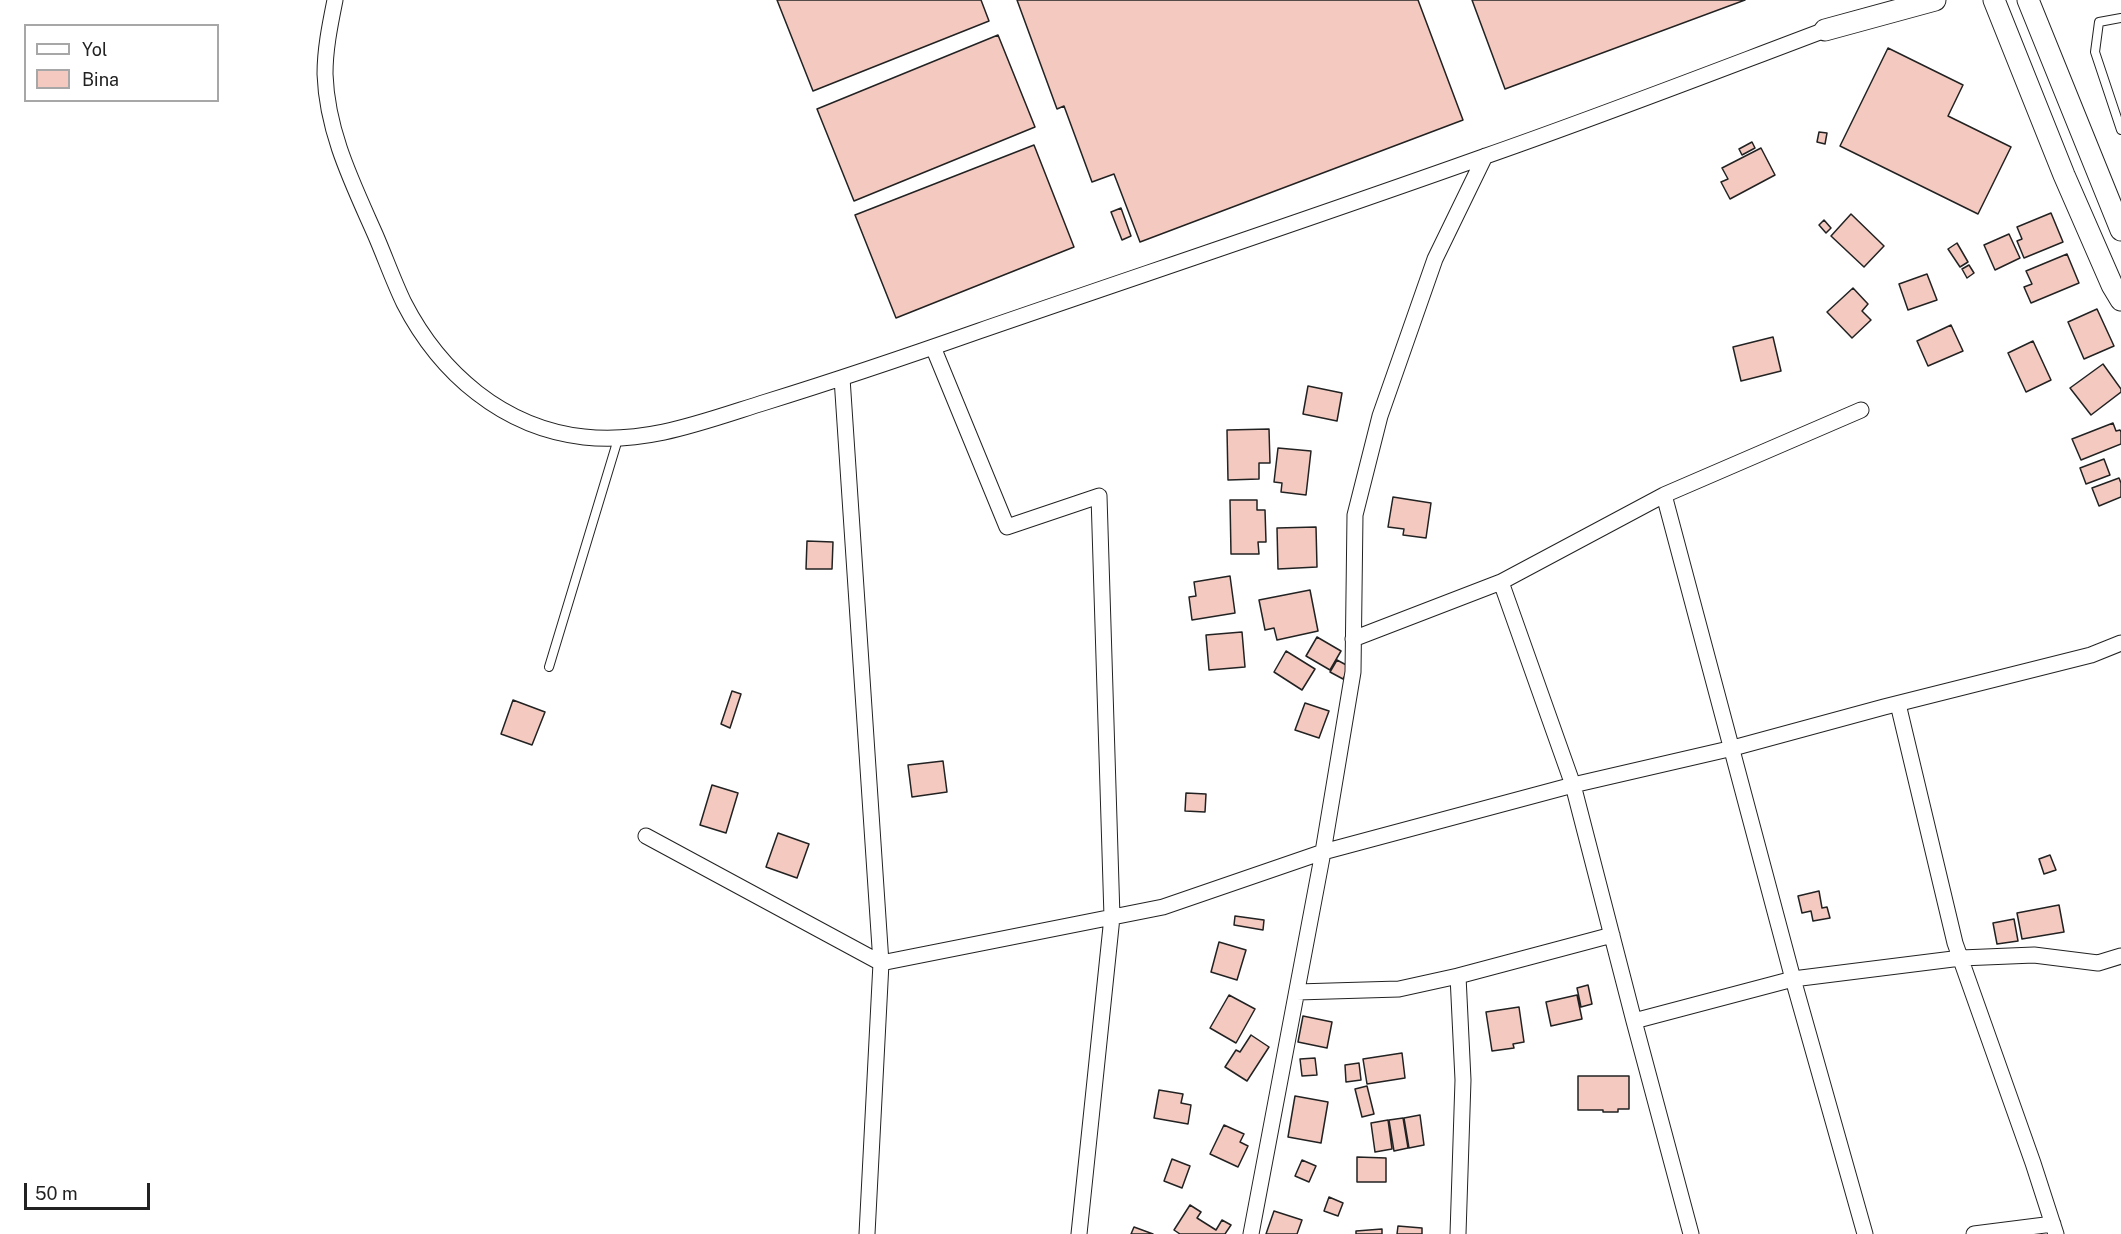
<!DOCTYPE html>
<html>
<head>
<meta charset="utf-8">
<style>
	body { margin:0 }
	#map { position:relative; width:2121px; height:1234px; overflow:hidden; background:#fff; font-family:"Public Sans",sans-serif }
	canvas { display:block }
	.legend { position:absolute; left:24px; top:24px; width:195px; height:78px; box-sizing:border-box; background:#fff; border:2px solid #a7a7a7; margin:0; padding:8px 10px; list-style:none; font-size:18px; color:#222 }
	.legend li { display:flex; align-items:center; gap:12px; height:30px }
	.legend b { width:30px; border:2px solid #a7a7a7 }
	.scale { position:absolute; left:24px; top:1183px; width:126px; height:27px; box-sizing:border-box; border:3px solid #222; border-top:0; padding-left:8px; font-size:18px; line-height:21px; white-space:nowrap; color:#222; -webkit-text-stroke:4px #fff; paint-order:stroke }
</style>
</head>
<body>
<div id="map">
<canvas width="2121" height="1234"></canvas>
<ul class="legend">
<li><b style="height:8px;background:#fff"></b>Yol</li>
<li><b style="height:16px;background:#f3c9c0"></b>Bina</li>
</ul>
<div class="scale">50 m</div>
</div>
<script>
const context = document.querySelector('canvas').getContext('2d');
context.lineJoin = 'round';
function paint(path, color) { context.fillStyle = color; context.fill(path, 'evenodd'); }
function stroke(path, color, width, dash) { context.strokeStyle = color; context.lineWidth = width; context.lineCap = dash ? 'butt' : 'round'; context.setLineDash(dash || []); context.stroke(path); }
const building = new Path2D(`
	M777,0H981L989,21L813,91Z
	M1017,0H1418L1463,120L1140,242L1114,174L1092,182L1064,106L1057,109Z
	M1472,0H1745L1505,89Z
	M998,35L1035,127L854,201L817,109Z
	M1888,48L1963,85L1948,116L2011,147L1978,214L1840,146Z
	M1819,132L1827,133L1825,144L1817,142Z
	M1752,142L1755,148L1742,155L1739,149Z
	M1034,145L1074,247L896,318L855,215Z
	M1761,148L1775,175L1730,199L1721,182L1728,179L1722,168Z
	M1121,208L1131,236L1122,240L1111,212Z
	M2051,213L2063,242L2024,258L2017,241L2022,239L2017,227Z
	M1851,214L1884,246L1864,267L1831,236Z
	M1824,220L1831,228L1826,233L1819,225Z
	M2009,234L2020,258L1995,270L1984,245Z
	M1957,243L1968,262L1960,267L1948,249Z
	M2067,254L2079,283L2031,303L2024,287L2032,284L2026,271Z
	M1969,265L1974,273L1967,278L1962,269Z
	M1927,274L1937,300L1908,310L1899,284Z
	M1853,288L1868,304L1862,311L1871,320L1852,338L1827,312Z
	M2097,309L2114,346L2084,359L2068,322Z
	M1951,325L1963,351L1928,366L1917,341Z
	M1773,337L1781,371L1741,381L1733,347Z
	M2033,341L2051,380L2026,392L2008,353Z
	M2103,364L2121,389V392L2091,415L2070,388Z
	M1308,386L1342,393L1337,421L1303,414Z
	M2113,423L2116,431L2120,430L2121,432V444L2081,460L2072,439Z
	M1269,429L1270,463H1259V479L1228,480L1227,430Z
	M1278,448L1311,451L1306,495L1281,492L1282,483L1274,482Z
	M2104,459L2110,475L2086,484L2080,468Z
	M2119,478L2121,483V497L2099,506L2092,488Z
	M1393,497L1431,503L1426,538L1403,535L1404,529L1388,527Z
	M1230,500H1257V510H1265L1266,542H1258L1259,554H1231Z
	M1316,527L1317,567L1278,569L1277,528Z
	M807,541L833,542L832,569H806Z
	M1230,576L1235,613L1192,620L1189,597L1196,596L1194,582Z
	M1310,590L1318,631L1277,640L1274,628L1265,630L1259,600Z
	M1242,632L1245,667L1209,670L1206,635Z
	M1317,637L1341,651L1330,670L1306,656Z
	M1286,651L1315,669L1302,690L1274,672Z
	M1337,660L1350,667L1343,679L1330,672Z
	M732,691L741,694L730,728L721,724Z
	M513,700L545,712L532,745L501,734Z
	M1305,703L1329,711L1319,738L1295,730Z
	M943,761L947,792L912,797L908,765Z
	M712,785L738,793L726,833L700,825Z
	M1186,793L1206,794L1205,812L1185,811Z
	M778,833L809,844L797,878L766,867Z
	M2050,855L2056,870L2044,874L2039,859Z
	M1819,891L1822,908L1827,907L1830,918L1813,921L1811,911L1802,913L1798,896Z
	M2059,905L2064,932L2022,939L2017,913Z
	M1235,916L1264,920L1263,930L1234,925Z
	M2014,919L2018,941L1997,944L1993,923Z
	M1219,942L1246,950L1237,980L1211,972Z
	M1588,985L1592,1004L1581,1007L1577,988Z
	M1229,995L1255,1009L1236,1043L1210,1028Z
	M1577,995L1582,1019L1551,1026L1546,1002Z
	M1519,1007L1524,1042L1513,1044L1514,1048L1492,1051L1486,1012Z
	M1303,1016L1332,1022L1327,1048L1298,1042Z
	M1251,1035L1269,1047L1247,1081L1225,1067L1236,1050L1240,1052Z
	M1402,1053L1405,1078L1367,1084L1363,1059Z
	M1315,1058L1317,1075L1302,1076L1300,1059Z
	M1359,1063L1361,1080L1346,1082L1345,1065Z
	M1578,1076H1629V1109H1618V1112H1603V1110H1578Z
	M1367,1086L1374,1114L1362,1117L1355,1089Z
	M1159,1090L1183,1094L1181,1103L1191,1105L1188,1124L1154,1118Z
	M1295,1096L1328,1102L1321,1143L1288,1137Z
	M1420,1115L1424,1145L1409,1148L1404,1118Z
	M1403,1118L1408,1148L1394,1151L1389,1120Z
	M1388,1120L1392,1149L1375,1152L1371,1123Z
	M1224,1125L1244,1134L1240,1142L1248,1146L1238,1167L1210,1154Z
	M1357,1157L1386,1158V1182H1357Z
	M1172,1159L1190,1166L1182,1188L1164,1181Z
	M1302,1160L1316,1166L1309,1182L1295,1176Z
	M1329,1197L1343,1203L1338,1216L1324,1211Z
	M1190,1205L1201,1212L1197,1218L1216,1230L1222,1220L1231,1225L1225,1234H1180L1174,1230Z
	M1274,1211L1302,1220L1297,1234H1266Z
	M1398,1226L1422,1228V1234H1397Z
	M1134,1227L1153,1234H1131Z
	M1382,1229V1234H1356V1231Z`);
const lane = new Path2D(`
	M2121,18L2099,22L2095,52L2121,130
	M549,667L618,439`);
const street = new Path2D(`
	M335,0C330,25 325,49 325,74C327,132 352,182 375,234C385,257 393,280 404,303C440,373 503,428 584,437C648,444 705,421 766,402C837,380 908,356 979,331C1147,273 1315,217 1483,157C1598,117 1711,73 1825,30
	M933,347L1007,527L1099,496L1112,917L1079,1234
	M842,378L881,963L867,1234
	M1664,495L1793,979L1865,1234
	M1501,582L1573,785L1634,1021L1691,1234
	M1353,639L1501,582L1664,495L1861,410
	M1898,704L1955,943L2033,1163L2056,1234
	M646,836L881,963L1163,907L1323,852L1573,785L1733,748L1884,707L2091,655L2121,643
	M1458,976L1612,935
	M1297,992L1399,989L1458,976L1463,1080L1458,1234
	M1634,1021L1793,979L1961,958L2034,955L2098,963L2121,956
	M1251,1234L1323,852L1353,672L1355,515L1380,416L1435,259L1485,156
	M1974,1234L2053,1224`);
const secondary = new Path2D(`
	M1994,0L2064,175L2112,285L2121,300
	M2028,0L2121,230
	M1825,30L1935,0`);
paint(building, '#f3c9c0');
stroke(building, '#222', 1.5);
stroke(lane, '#222', 10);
stroke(street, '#222', 17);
stroke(secondary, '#222', 23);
stroke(lane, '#fff', 8);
stroke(street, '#fff', 15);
stroke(secondary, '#fff', 21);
</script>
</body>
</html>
